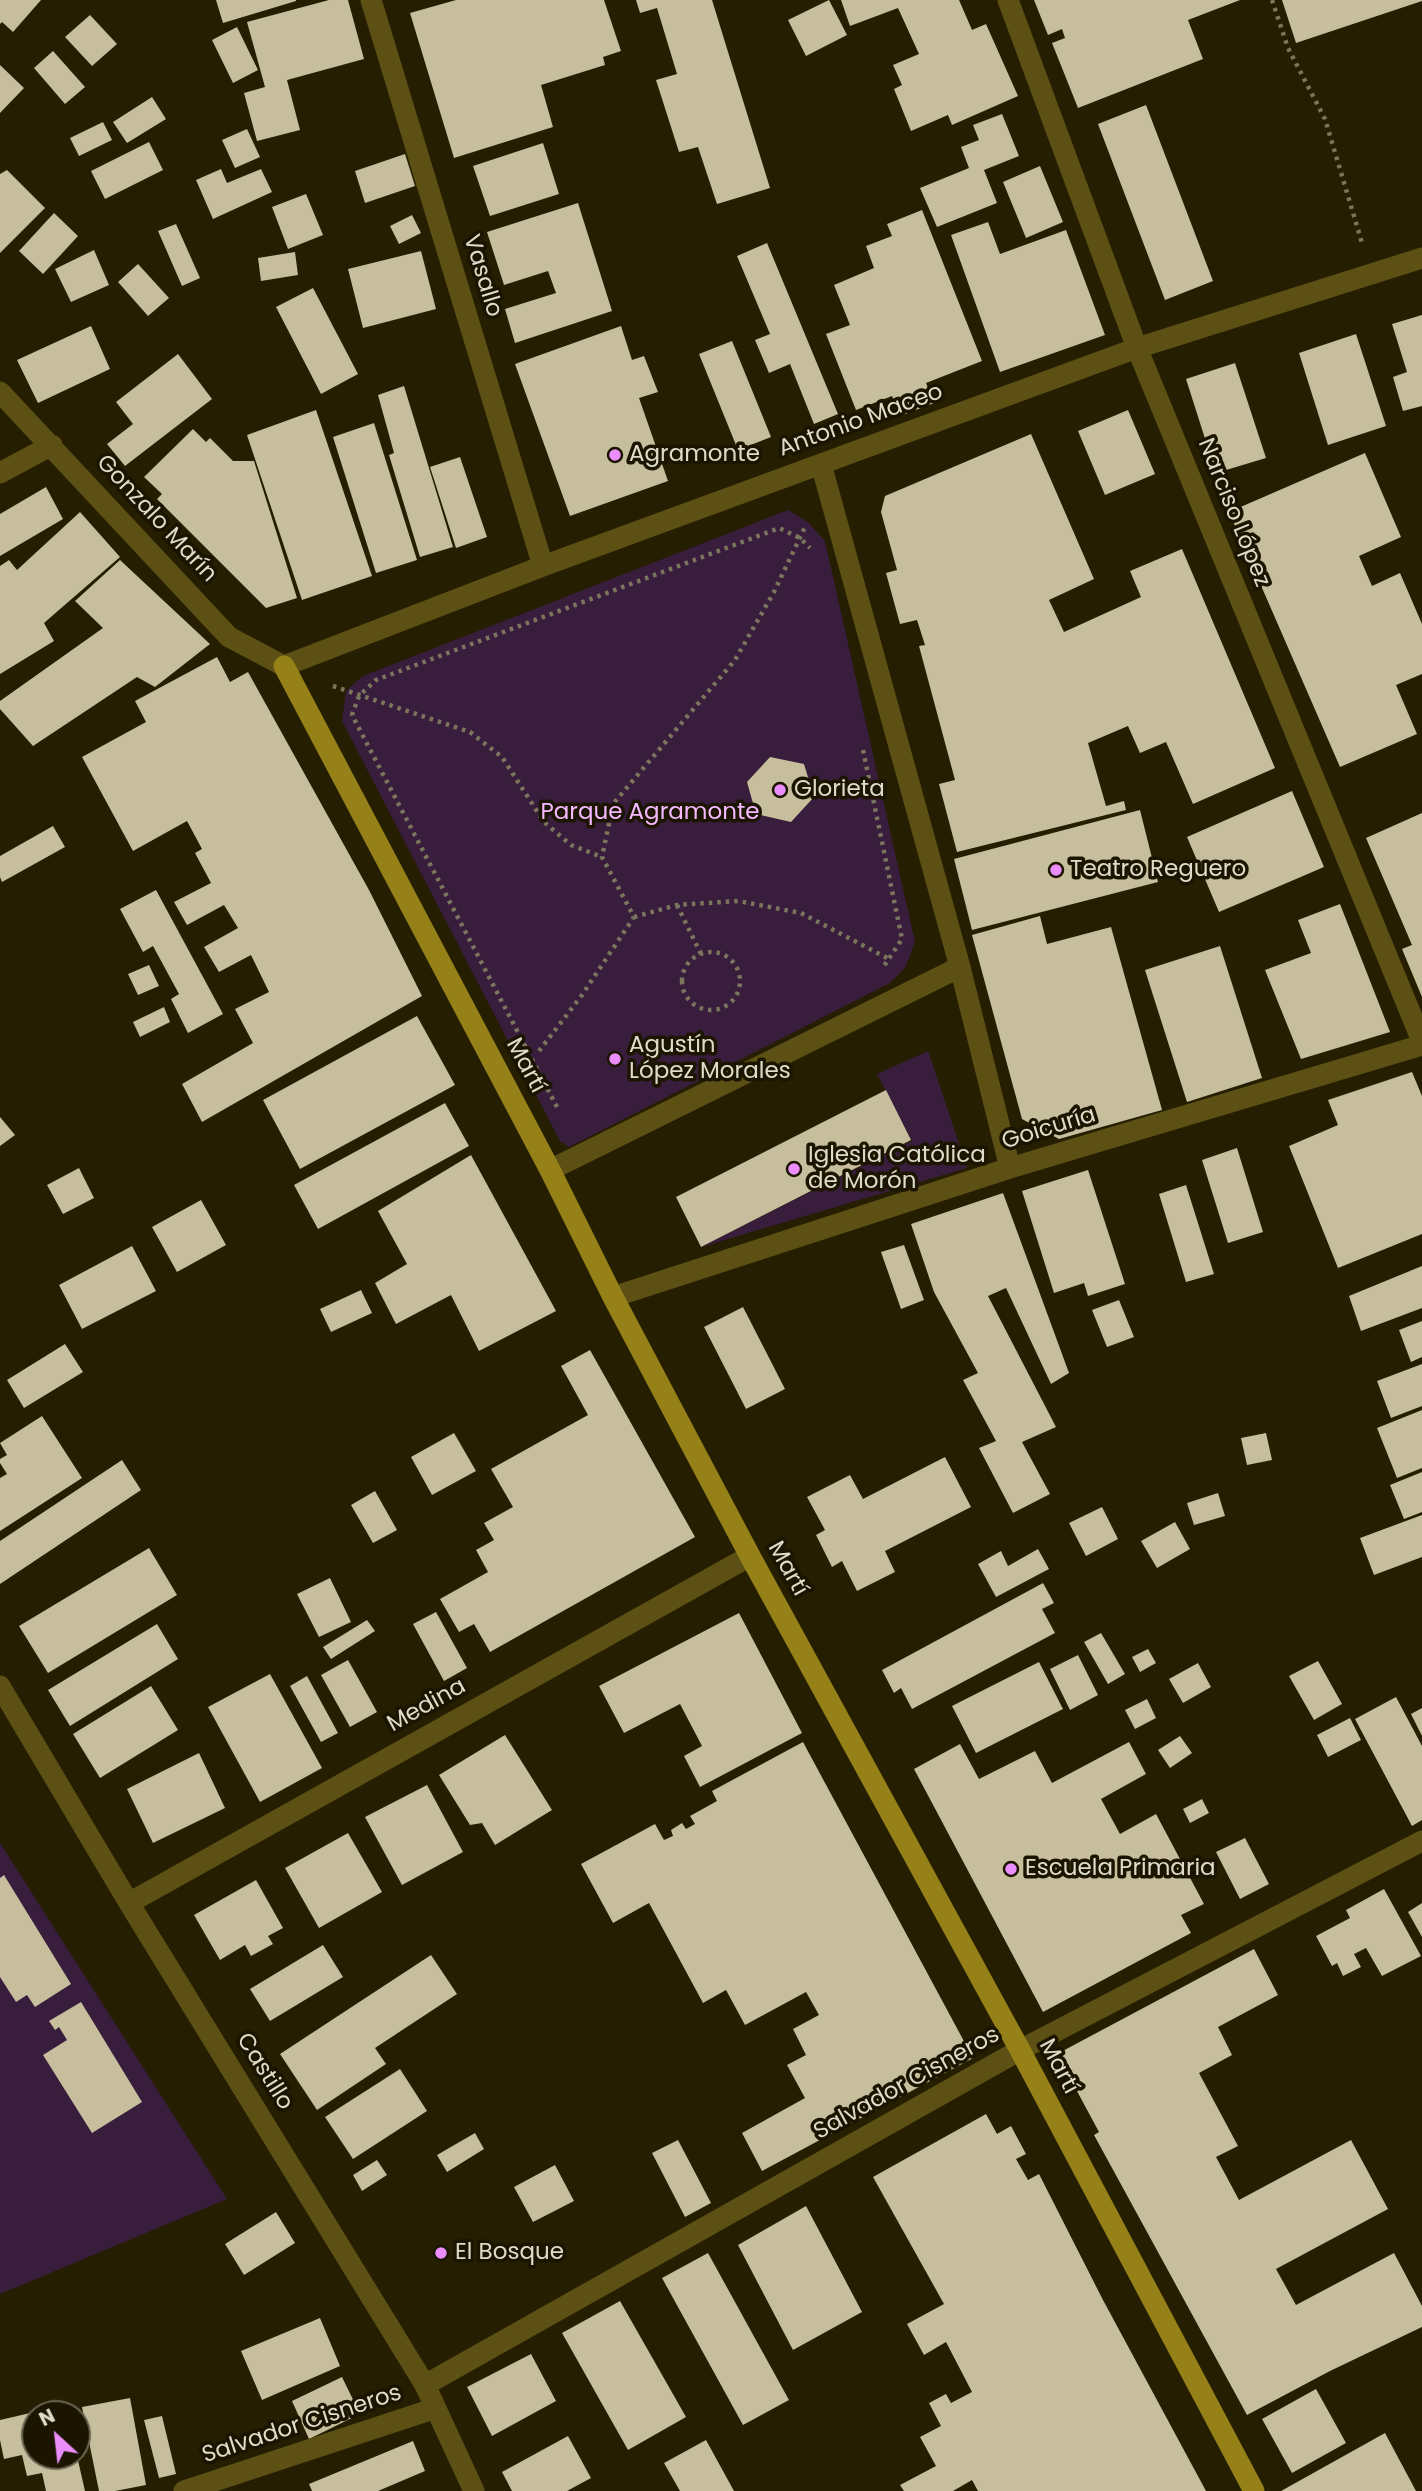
<!DOCTYPE html>
<html>
<head>
<meta charset="utf-8">
<style>
	body { margin:0 }
	#map { position:relative; width:1422px; height:2491px; overflow:hidden; background:#251e01; font-family:Poppins,sans-serif }
	canvas { display:block }
	.north { position:absolute; left:21px; top:2400px; width:70px; height:70px; box-sizing:border-box; background:#1b1500; border:2px solid #696451; border-radius:50%; rotate:333deg; font-size:19px; font-weight:700; line-height:28px; text-align:center; color:#dfdbca }
	.north::after { content:''; display:block; margin:auto; width:24px; height:32px; background:#eb8dfb; clip-path:polygon(50% 0,100% 100%,50% 72%,0 100%) }
</style>
</head>
<body>
<div id="map">
<canvas width="1422" height="2491"></canvas>
<div class="north">N</div>
</div>
<script>
const context = document.querySelector('canvas').getContext('2d');
context.lineJoin = 'round';
function paint(path, color) { context.fillStyle = color; context.fill(path, 'evenodd'); }
function stroke(path, color, width, dash) { context.strokeStyle = color; context.lineWidth = width; context.lineCap = dash ? 'butt' : 'round'; context.setLineDash(dash || []); context.stroke(path); }
function write(font, color, halo, rows, align = 'center') {
  context.font = font + ' Poppins,sans-serif'; context.lineWidth = 7; context.setLineDash([]); context.textBaseline = 'middle'; context.strokeStyle = halo; context.fillStyle = color; for (const [text, x, y, turn = 0] of rows) {
    context.save(); context.translate(x, y); context.rotate((+turn || 0) * Math.PI / 180); context.textAlign = isNaN(turn) ? turn : align; if (halo) context.strokeText(text, 0, 0); context.fillText(text, 0, 0); context.restore();
  }
}
const green = new Path2D(`
	M788,510L808,522L825,541L915,942L905,968L890,983L569,1147L560,1141L342,721L346,691L363,676Z
	M928,1051L967,1168L701,1247L912,1141L877,1074Z
	M0,1843L227,2199L0,2294Z`);
const building = new Path2D(`
	M0,0H41L13,32L2,22L0,24Z
	M216,0H296V1L223,23Z
	M329,0H348L364,59L287,80L300,130L257,141L244,93L265,87L247,22Z
	M456,0H604L621,51L603,57L605,65L541,85L553,127L454,158L410,13Z
	M636,0H712L770,188L717,204L698,147L679,152L656,80L677,74L657,8L640,13Z
	M829,0L847,35L806,56L788,20Z
	M841,0H959L972,30L986,24L1018,96L952,125L948,115L911,131L894,89L902,85L893,65L919,54L898,8L850,26Z
	M1034,0H1240L1188,20L1203,59L1078,108L1052,43L1065,38L1062,29L1048,35Z
	M1282,0H1422V1L1296,43Z
	M90,15L117,44L92,66L65,37Z
	M237,27L258,70L233,83L212,40Z
	M53,51L85,87L65,104L34,68Z
	M0,65L24,88L0,113Z
	M152,97L166,119L127,143L113,122Z
	M1146,105L1213,281L1165,300L1098,124Z
	M1002,114L1019,156L984,170L997,203L937,227L920,188L969,168L961,147L979,140L973,125Z
	M103,122L112,140L79,156L70,138Z
	M247,129L260,157L235,168L222,140Z
	M149,142L163,170L105,199L91,171Z
	M543,143L559,194L490,216L473,166Z
	M405,154L415,186L365,203L355,171Z
	M1040,166L1063,222L1026,238L1003,182Z
	M221,169L227,183L261,169L272,192L213,219L196,180Z
	M7,170L45,208L0,253V174Z
	M306,194L323,235L288,249L272,207Z
	M578,203L612,311L515,343L505,309L556,293L548,271L504,285L487,232Z
	M922,210L982,361L926,383L934,403L900,416L892,396L856,410L826,334L850,325L834,285L874,268L866,246L892,236L887,224Z
	M54,213L78,236L43,274L19,251Z
	M412,215L421,233L399,244L390,226Z
	M988,222L1000,254L1066,230L1105,335L1000,372L951,235Z
	M176,224L200,278L182,286L158,231Z
	M767,243L838,414L814,424L790,364L769,373L755,340L770,334L737,256Z
	M94,250L109,285L71,302L55,269Z
	M421,251L436,309L363,328L348,269Z
	M295,252L298,275L261,281L258,258Z
	M138,264L169,298L148,316L118,282Z
	M313,288L358,374L321,394L276,307Z
	M1422,315V406L1403,411L1393,377L1407,372L1392,324Z
	M91,326L110,369L38,403L17,360Z
	M621,326L632,360L644,356L658,392L639,398L668,481L570,516L515,364Z
	M1356,334L1386,426L1328,445L1299,353Z
	M732,341L771,437L738,450L699,354Z
	M178,354L212,399L125,466L107,444L133,424L116,402Z
	M1235,363L1266,458L1216,473L1186,379Z
	M404,386L453,547L420,557L389,455L394,453L378,395Z
	M316,410L372,576L302,600L247,435Z
	M1128,410L1155,474L1105,495L1078,431Z
	M374,423L417,560L376,573L333,437Z
	M193,429L206,442L210,438L233,461H254L297,598L266,608L157,499L162,494L144,477Z
	M1031,434L1094,579L1049,600L1064,632L1141,597L1130,571L1182,549L1275,768L1193,804L1166,742L1140,753L1128,726L1088,743L1106,806L1124,801L1126,810L957,852L939,784L955,780L919,646L925,645L917,620L900,624L886,573L897,570L881,512L885,496Z
	M1365,453L1401,537L1359,556L1372,586L1400,573L1422,624V674L1396,685L1417,734L1340,767L1229,512Z
	M460,457L487,537L456,548L430,467Z
	M46,487L63,519L0,556V514Z
	M80,512L120,557L44,623L54,641L0,674V566L9,560L17,570Z
	M120,560L210,644L155,687L137,677L33,746L0,709V701L103,628L75,601Z
	M217,657L230,682L248,672L369,890L422,996L202,1122L182,1084L253,1043L235,1009L269,992L251,955L219,972L204,947L238,928L224,905L187,925L174,902L211,883L195,853L202,849L187,821L133,851L82,757L146,722L135,701Z
	M770,757L804,764L814,797L791,822L756,814L747,782Z
	M1292,791L1324,867L1219,912L1187,837Z
	M1140,810L1158,882L972,930L954,859Z
	M1422,813V997L1402,949L1412,945L1366,838Z
	M53,826L65,847L2,882L0,877V856Z
	M156,890L223,1014L188,1033L171,999L179,994L153,946L143,952L120,909Z
	M1340,904L1390,1032L1301,1059L1265,970L1311,953L1298,920Z
	M1040,916L1047,944L1111,927L1162,1110L1059,1139L1022,1119L972,935Z
	M1220,946L1262,1078L1187,1102L1145,970Z
	M149,965L159,986L138,995L128,974Z
	M164,1007L170,1022L140,1037L133,1022Z
	M417,1016L455,1085L300,1169L263,1100Z
	M1412,1072L1422,1096V1234L1338,1268L1289,1146L1338,1125L1328,1100Z
	M886,1090L911,1140L701,1247L676,1197Z
	M445,1103L469,1146L318,1229L294,1185Z
	M0,1117L15,1135L0,1146Z
	M1237,1148L1263,1232L1228,1243L1202,1160Z
	M471,1155L556,1311L479,1351L451,1295L396,1324L375,1283L407,1264L378,1211Z
	M79,1168L94,1198L63,1214L47,1185Z
	M1088,1170L1125,1284L1088,1296L1084,1283L1054,1293L1022,1191Z
	M1186,1185L1214,1274L1186,1282L1159,1194Z
	M1003,1193L1069,1373L1051,1384L1006,1288L988,1296L1056,1427L1022,1442L1050,1494L1013,1513L979,1448L996,1441L963,1380L978,1373L934,1292L911,1224Z
	M201,1200L226,1245L177,1272L152,1227Z
	M904,1245L924,1300L901,1309L881,1252Z
	M132,1246L156,1291L82,1329L59,1285Z
	M1422,1266V1308L1361,1331L1349,1296Z
	M361,1290L372,1313L331,1332L320,1309Z
	M1119,1300L1134,1337L1107,1347L1092,1310Z
	M743,1307L785,1389L746,1409L704,1327Z
	M1422,1321V1357L1411,1362L1399,1330Z
	M65,1344L83,1372L24,1408L7,1380Z
	M590,1350L695,1537L490,1652L474,1624L459,1632L440,1599L488,1572L476,1550L494,1540L484,1523L513,1507L491,1469L588,1415L561,1366Z
	M1422,1364V1406L1391,1418L1377,1381Z
	M1422,1410V1468L1397,1478L1377,1428Z
	M42,1416L82,1478L0,1531V1478L7,1474L0,1463V1459L7,1455L0,1443Z
	M454,1433L476,1471L432,1495L411,1457Z
	M1266,1433L1272,1460L1247,1465L1241,1438Z
	M945,1457L971,1507L885,1551L895,1572L857,1591L842,1561L832,1567L816,1535L825,1530L807,1497L850,1475L863,1499Z
	M122,1460L141,1490L0,1584V1541Z
	M1422,1472V1512L1404,1519L1390,1485Z
	M375,1491L397,1530L373,1543L351,1505Z
	M1218,1493L1225,1516L1194,1525L1187,1503Z
	M1102,1507L1118,1539L1086,1556L1069,1523Z
	M1422,1515V1557L1374,1575L1360,1538Z
	M1175,1522L1190,1549L1157,1568L1141,1541Z
	M149,1548L177,1595L48,1673L19,1626Z
	M1038,1549L1049,1569L996,1597L978,1564L1001,1551L1008,1566Z
	M330,1578L351,1622L319,1637L297,1594Z
	M1043,1583L1054,1603L1042,1609L1055,1633L912,1709L901,1688L894,1693L882,1670Z
	M436,1612L467,1668L444,1681L413,1624Z
	M739,1613L802,1733L700,1787L684,1756L702,1746L680,1704L624,1733L599,1686Z
	M367,1620L375,1631L331,1659L323,1647Z
	M157,1624L178,1659L70,1726L48,1690Z
	M1101,1633L1125,1674L1108,1684L1084,1642Z
	M1148,1649L1156,1663L1140,1672L1132,1657Z
	M1078,1655L1098,1695L1070,1710L1050,1669Z
	M348,1660L377,1712L350,1727L321,1675Z
	M1318,1661L1342,1704L1314,1720L1289,1676Z
	M1039,1662L1063,1709L976,1753L952,1706Z
	M1198,1663L1211,1687L1183,1703L1169,1679Z
	M270,1674L322,1768L260,1802L208,1707Z
	M307,1676L338,1733L321,1742L290,1686Z
	M151,1686L178,1730L100,1778L73,1734Z
	M1396,1697L1422,1746V1820L1412,1826L1355,1719Z
	M1147,1699L1156,1718L1135,1729L1125,1710Z
	M1422,1708V1736L1411,1714Z
	M1350,1718L1361,1740L1328,1757L1317,1735Z
	M505,1735L552,1810L495,1845L482,1823L470,1825L439,1775Z
	M1180,1736L1192,1753L1170,1768L1158,1750Z
	M803,1742L973,2058L762,2171L742,2133L805,2098L787,2065L806,2055L793,2029L819,2015L806,1992L745,2025L726,1990L703,2003L649,1903L613,1923L581,1864L655,1824L664,1840L673,1836L671,1830L682,1823L686,1829L695,1824L690,1816L717,1801L712,1791Z
	M1129,1742L1146,1774L1101,1799L1120,1834L1156,1814L1204,1904L1181,1915L1191,1933L1043,2012L914,1769L960,1744L979,1779L1035,1751L1052,1783Z
	M199,1753L225,1808L153,1843L127,1789Z
	M427,1785L463,1852L402,1885L365,1817Z
	M1202,1799L1209,1813L1190,1823L1183,1809Z
	M348,1833L382,1892L319,1928L285,1868Z
	M1245,1838L1269,1884L1240,1899L1216,1852Z
	M4,1875L71,1984L35,2007L27,1995L16,2002L0,1977V1878Z
	M256,1880L283,1928L268,1936L273,1944L251,1956L245,1945L220,1960L194,1915Z
	M1384,1889L1421,1956L1382,1976L1366,1948L1354,1954L1361,1967L1343,1976L1337,1963L1332,1966L1316,1936L1350,1918L1346,1910Z
	M1422,1903V1937L1408,1912Z
	M323,1945L343,1977L270,2021L250,1989Z
	M1254,1949L1278,1995L1218,2027L1232,2055L1199,2073L1238,2146L1216,2157L1239,2200L1351,2140L1388,2209L1276,2269L1296,2305L1394,2253L1422,2306V2327L1330,2371L1247,2415L1094,2135L1099,2132L1057,2054Z
	M431,1955L457,1994L375,2048L386,2064L317,2110L280,2054Z
	M81,2002L142,2102L92,2133L43,2055L67,2040L59,2027L55,2030L49,2021Z
	M400,2069L427,2111L353,2159L325,2117Z
	M986,2114L997,2134L1011,2126L1026,2154L1016,2159L1028,2180L1039,2174L1103,2300L1206,2491H978L972,2480L953,2491H904L900,2485L936,2466L920,2437L941,2426L929,2403L946,2394L951,2403L972,2392L946,2342L924,2355L907,2324L944,2304L873,2177Z
	M475,2133L484,2149L447,2172L437,2155Z
	M678,2140L711,2203L685,2217L652,2153Z
	M377,2160L387,2175L362,2191L353,2175Z
	M555,2165L574,2201L533,2222L514,2187Z
	M806,2206L862,2312L793,2350L738,2245Z
	M276,2212L295,2243L244,2275L225,2244Z
	M708,2253L789,2400L743,2425L662,2278Z
	M620,2301L686,2417L628,2450L562,2333Z
	M320,2318L340,2366L262,2400L241,2351Z
	M531,2354L556,2401L492,2436L467,2387Z
	M342,2377L360,2414L309,2439L292,2401Z
	M1316,2389L1346,2443L1292,2473L1262,2419Z
	M130,2398L146,2485L115,2491H99L82,2407Z
	M65,2405L67,2414H35V2456H77L85,2491H46L42,2473L27,2476L22,2455L4,2459L0,2440V2420Z
	M162,2416L176,2474L159,2478L144,2420Z
	M1385,2433L1416,2491H1281Z
	M568,2436L591,2478L567,2491H512L502,2472Z
	M706,2440L734,2491H680L664,2463Z
	M413,2441L425,2471L378,2491H312L309,2484Z`);
const path = new Path2D(`
	M1272,0L1288,48L1325,119L1362,243
	M333,686L470,732L502,757L544,822L571,845L602,857
	M863,750L902,939L884,966
	M677,905L701,954
	M634,917L677,905L738,901L801,913L889,959
	M682 981a29 29 0 1 1 58 0a29 29 0 1 1-58 0Z
	M539,1051L582,995L634,917L602,857L613,804L735,660L774,592L805,527
	M557,1107L352,715L359,696L376,680L779,528L800,538L810,548`);
const minor = new Path2D(`
	M371,0L543,566
	M1008,0L1137,348L1422,1041
	M0,392L229,637L284,666L543,566L1137,348L1422,258
	M821,464L960,967L1010,1168
	M0,473L52,445
	M550,1170L960,967
	M613,1297L1010,1168L1422,1045
	M0,1686L129,1903L425,2385L474,2491
	M129,1903L750,1556
	M425,2385L1020,2050L1422,1841
	M184,2491L436,2408`);
const major = new Path2D(`
	M284,666L550,1170L613,1297L750,1556L1020,2050L1254,2491`);
const markers = [
	[615,455,7,"#eb8dfb"],
	[780,790,7,"#eb8dfb"],
	[1056,870,7,"#eb8dfb"],
	[615,1059,7,"#eb8dfb"],
	[794,1169,7,"#eb8dfb"],
	[1011,1869,7,"#eb8dfb"],
	[441,2253,7,"#eb8dfb"]
];
const streetNames = [
	["Vasallo",482,276,73],
	["Antonio Maceo",861,421,-20],
	["Narciso López",1233,513,68],
	["Gonzalo Marín",156,519,47],
	["Martí",525,1066,62],
	["Goicuría",1049,1129,-17],
	["Martí",787,1569,61],
	["Medina",427,1706,-29],
	["Martí",1058,2067,62],
	["Castillo",264,2072,58],
	["Salvador Cisneros",907,2084,-29],
	["Salvador Cisneros",302,2425,-18]
];
const poiNames = [
	["Agramonte",629,455],
	["Glorieta",794,790],
	["Teatro Reguero",1070,870],
	["Agustín",629,1046],
	["López Morales",629,1072],
	["Iglesia Católica",808,1156],
	["de Morón",808,1182],
	["Escuela Primaria",1025,1869],
	["El Bosque",455,2253]
];
const parkNames = [
	["Parque Agramonte",650,813]
];
paint(green, '#391d3d');
paint(building, '#c6be9c');
stroke(path, '#7a755d', 4.5, [3.5, 5]);
stroke(minor, '#5c5015', 21);
stroke(major, '#958118', 21);
for (const [x, y, r, color] of markers) { const dot = new Path2D(); dot.arc(x, y, r, 0, 2 * Math.PI); context.fillStyle = color; context.fill(dot); stroke(dot, '#1b1500', 2.5); }
write('23px', '#dfdbca', '#1b1500', streetNames);
write('23px', '#dfdbca', '#1b1500', poiNames, 'left');
write('23px', '#f4b8fe', '#1b1500', parkNames);
</script>
</body>
</html>
